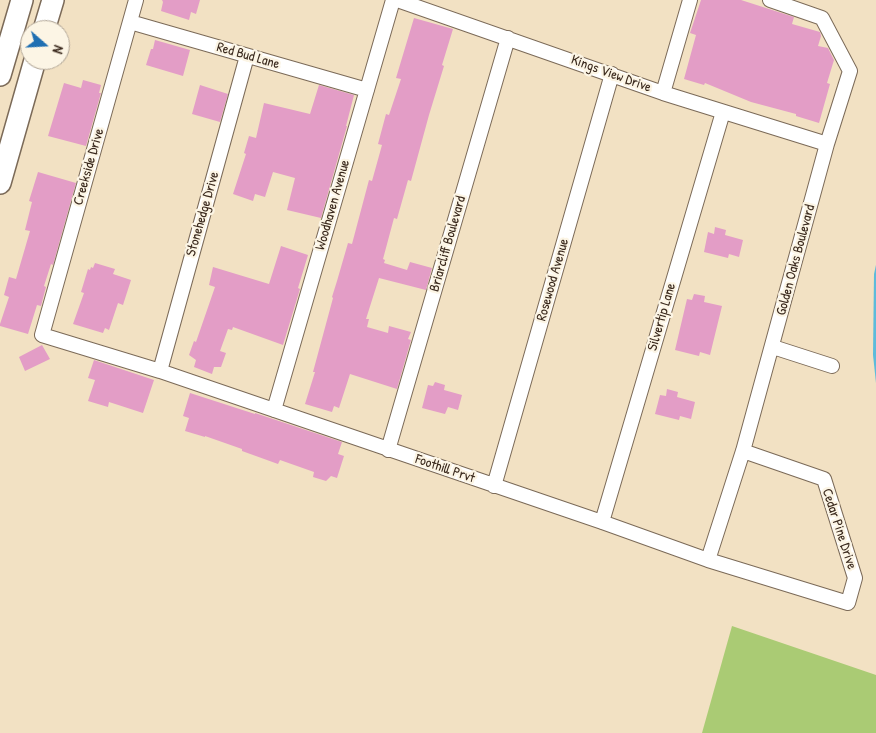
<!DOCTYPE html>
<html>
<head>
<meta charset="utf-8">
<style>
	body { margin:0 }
	#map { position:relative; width:876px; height:733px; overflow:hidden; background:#f2e1c3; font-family:"Patrick Hand",sans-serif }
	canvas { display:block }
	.north { position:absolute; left:20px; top:20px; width:50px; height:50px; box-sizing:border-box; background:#fcf5e5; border:1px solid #afa495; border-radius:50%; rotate:109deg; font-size:14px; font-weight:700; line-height:20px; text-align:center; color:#3b2a1e }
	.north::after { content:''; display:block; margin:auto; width:18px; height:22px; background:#1f6fb2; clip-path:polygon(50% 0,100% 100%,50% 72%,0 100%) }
</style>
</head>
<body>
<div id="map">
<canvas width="876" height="733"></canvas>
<div class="north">N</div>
</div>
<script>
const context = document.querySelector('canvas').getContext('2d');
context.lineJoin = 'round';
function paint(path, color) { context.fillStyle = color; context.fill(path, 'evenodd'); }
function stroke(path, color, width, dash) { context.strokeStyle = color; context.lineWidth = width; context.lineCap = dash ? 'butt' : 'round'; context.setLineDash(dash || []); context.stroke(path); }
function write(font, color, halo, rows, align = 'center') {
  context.font = font + ' "Patrick Hand",sans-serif'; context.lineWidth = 4.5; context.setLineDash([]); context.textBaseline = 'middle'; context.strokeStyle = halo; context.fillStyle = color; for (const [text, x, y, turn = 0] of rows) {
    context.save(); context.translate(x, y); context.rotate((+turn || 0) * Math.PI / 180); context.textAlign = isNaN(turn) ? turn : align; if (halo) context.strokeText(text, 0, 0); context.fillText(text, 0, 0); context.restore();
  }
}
const green = new Path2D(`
	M732,626L876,675V733H702Z`);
const water = new Path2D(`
	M876,265V383L873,355L874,274Z`);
const building = new Path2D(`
	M162,0H200L196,14L191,12L189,20L161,11L163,2Z
	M701,0H741L794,17L792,24L820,32L821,36L818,46L828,48L834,60L827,83L830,84L819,123L796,116V114L751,102L705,83L704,85L684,79L696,35L690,33Z
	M414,18L453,29L442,65L444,66L429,115L411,181L408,180L397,219L394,218L383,259L385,260L384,263L407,270L410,262L432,268L426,290L379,278L366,319H369L367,327L388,333L389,326L411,332L408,339L411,340L397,389L350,374L339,408L334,406L332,412L305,404L315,372H313L333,298L332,297L337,281L348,243L352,244L369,180L372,181L382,145L378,144L386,114L389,115L401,79L396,78Z
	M155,40L190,50L183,76L146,65L151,49H153Z
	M83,80L101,85L99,93H101L86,146L48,136L64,83L81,88Z
	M200,85L228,94L220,122L192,114Z
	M319,85L354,95L346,126H347L321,218L287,210L295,178L273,172L265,197L255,194L253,201L233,194L246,154L244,153L249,136L256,138L264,103L310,114Z
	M38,172L76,183L53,265L51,264L44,286L46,287L41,306L37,305L28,334L0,326V324L9,297L4,295L9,277L16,279L30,231L25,230L32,202L29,201Z
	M715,227L726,230L725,235L743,240L739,257L729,254L728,258L704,252L708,232L714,234Z
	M281,246L308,255L298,288L300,289L283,345L233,327L232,330L228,329L220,351L226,353L221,367H214L212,374L194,367L196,360L189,355L194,341L196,342L215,287L209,285L213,267L269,284Z
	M95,263L115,269L113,274L131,280L123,305L118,303L109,330L105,328L103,333L73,324L84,293L81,292L88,269L90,270L91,267L93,268Z
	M694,294L705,296L704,302L722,306L710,355L700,352L699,356L675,350L687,299L692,300Z
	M42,345L50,359L25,371L19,357Z
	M94,360L154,380L143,413L109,402L108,407L88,401L95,380L88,378Z
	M435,382L445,385L444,390L462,395L458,410L448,407L445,414L422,408L428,385L433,386Z
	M667,389L678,392L677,397L695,402L691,419L680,416L679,420L655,414L660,395L666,396Z
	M190,393L255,414V413L342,442L338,454L344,456L337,478L331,476L326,481L313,477L314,472L280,460L278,464L242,451V449L205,436V437L185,431L189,418L183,416Z`);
const street = new Path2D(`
	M136,0L42,335L160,371L602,522L708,560L848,603L855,578L824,479L743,451
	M397,0L663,93L827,144
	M130,22L367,90
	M663,93L690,0
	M773,347L832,366
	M160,371L247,56
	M274,410L393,0
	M388,450L508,38
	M494,486L612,74
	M602,522L723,112
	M708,560L743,451L827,144L850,71L822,18L770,0`);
const primary = new Path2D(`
	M44,30L53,0
	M0,75L22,0
	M0,183L35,60`);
const streetNames = [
	["Red Bud Lane",248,56,16],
	["Kings View Drive",611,74,20],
	["Creekside Drive",89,167,-74],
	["Woodhaven Avenue",333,205,-74],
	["Stonehedge Drive",203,214,-74],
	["Briarcliff Boulevard",448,244,-74],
	["Golden Oaks Boulevard",796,260,-75],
	["Rosewood Avenue",553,280,-74],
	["Silvertip Lane",662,317,-74],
	["Foothill Prvt",445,469,19],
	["Cedar Pine Drive",839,529,72]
];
paint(green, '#aacb74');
paint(water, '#5dbbdb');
paint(building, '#e39dc6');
stroke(street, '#7b6a58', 16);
stroke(primary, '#7b6a58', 24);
stroke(street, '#fff', 14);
stroke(primary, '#fff', 21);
write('14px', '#3b2a1e', '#fcf5e5', streetNames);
</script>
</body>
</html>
